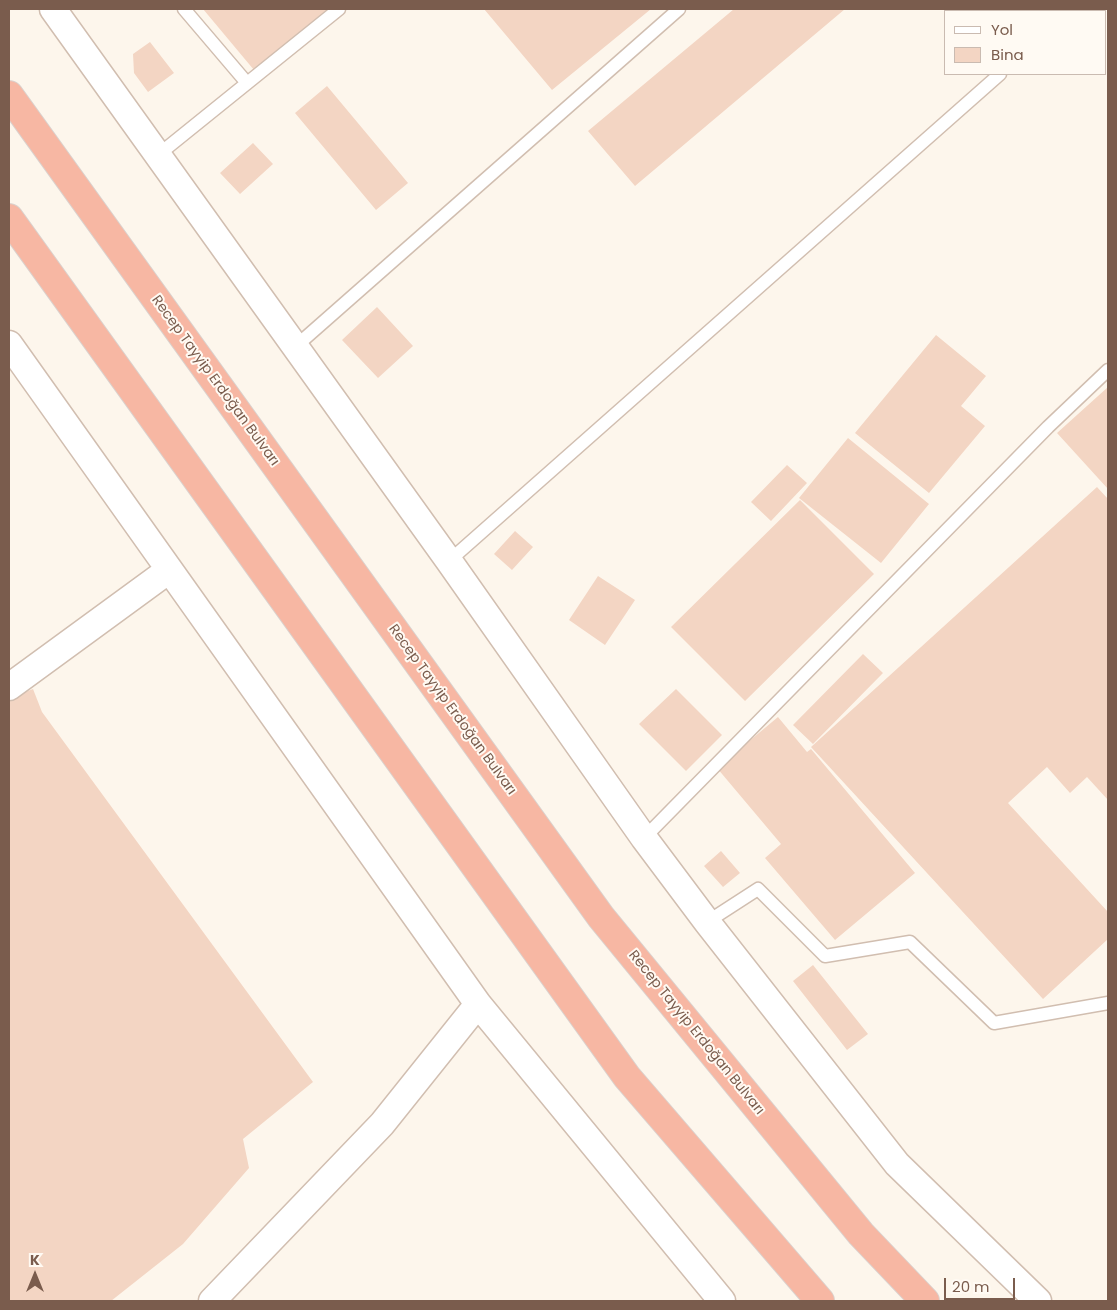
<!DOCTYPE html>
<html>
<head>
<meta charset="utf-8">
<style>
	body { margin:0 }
	#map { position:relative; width:1117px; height:1310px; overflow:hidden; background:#fdf6ec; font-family:Poppins,sans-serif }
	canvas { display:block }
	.frame { position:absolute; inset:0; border:10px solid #7a5c4d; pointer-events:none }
	.legend { position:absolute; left:944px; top:10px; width:162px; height:65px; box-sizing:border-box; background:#fffaf3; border:1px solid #cabbb1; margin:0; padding:6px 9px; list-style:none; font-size:15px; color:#7a5c4d }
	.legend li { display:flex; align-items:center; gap:10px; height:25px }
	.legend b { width:25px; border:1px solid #cabbb1 }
	.north { position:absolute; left:10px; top:1250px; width:50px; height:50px; -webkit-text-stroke:4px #fffaf3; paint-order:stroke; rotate:0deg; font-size:14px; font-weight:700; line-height:20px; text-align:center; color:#7a5c4d }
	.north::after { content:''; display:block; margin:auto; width:18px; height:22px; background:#7a5c4d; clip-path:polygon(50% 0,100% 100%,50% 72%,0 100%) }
	.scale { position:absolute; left:944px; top:1278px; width:71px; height:22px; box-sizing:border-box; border:2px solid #7a5c4d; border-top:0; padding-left:6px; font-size:15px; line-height:18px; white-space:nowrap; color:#7a5c4d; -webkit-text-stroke:4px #fffaf3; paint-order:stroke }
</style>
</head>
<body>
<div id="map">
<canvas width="1117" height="1310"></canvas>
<div class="frame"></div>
<ul class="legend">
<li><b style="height:6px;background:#fff"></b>Yol</li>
<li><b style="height:14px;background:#f3d5c3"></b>Bina</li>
</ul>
<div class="north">K</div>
<div class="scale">20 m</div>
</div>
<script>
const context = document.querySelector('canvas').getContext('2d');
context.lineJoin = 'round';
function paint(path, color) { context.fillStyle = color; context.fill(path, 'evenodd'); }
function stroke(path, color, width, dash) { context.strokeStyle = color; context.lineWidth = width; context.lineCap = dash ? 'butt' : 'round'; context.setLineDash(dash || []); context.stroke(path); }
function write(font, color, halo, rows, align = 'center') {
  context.font = font + ' Poppins,sans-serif'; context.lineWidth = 4; context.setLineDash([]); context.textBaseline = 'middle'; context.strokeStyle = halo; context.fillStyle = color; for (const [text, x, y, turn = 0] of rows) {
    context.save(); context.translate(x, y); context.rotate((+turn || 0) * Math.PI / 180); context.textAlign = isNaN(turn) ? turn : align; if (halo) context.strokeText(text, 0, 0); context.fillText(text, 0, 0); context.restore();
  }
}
const building = new Path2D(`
	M203,9H328L254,70Z
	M484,9H651L552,90Z
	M734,9H845L635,186L588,131Z
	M150,42L174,73L148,92L134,73L133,54Z
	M327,86L408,183L376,210L295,113Z
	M253,143L273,164L240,194L220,173Z
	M377,307L413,346L378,378L342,340Z
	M936,335L986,376L961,406L985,426L929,493L855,433Z
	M1108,387V489L1057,433Z
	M848,438L929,504L881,563L799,498Z
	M787,465L807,483L771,521L751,502Z
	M1097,487L1108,499V800L1087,777L1070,793L1047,767L1008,803L1108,912V939L1043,999L811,747Z
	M800,500L874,574L745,701L671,627Z
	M515,531L533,547L512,570L494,554Z
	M598,576L635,600L605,645L569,620Z
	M863,654L883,673L813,744L793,725Z
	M33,689L42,712L313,1082L243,1139L249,1168L183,1244L111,1301H9V702L20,694Z
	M676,689L722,735L686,771L639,724Z
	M778,717L807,752L811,749L915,873L835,940L765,858L781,844L717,768Z
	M721,851L740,873L723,887L704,866Z
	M813,965L868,1034L847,1050L793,981Z`);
const lane = new Path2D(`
	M184,9L247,83
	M1071,11L1074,9
	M158,155L339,9
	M295,347L679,9
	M449,561L1000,74
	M644,838L1048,427L1108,370
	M707,922L758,889L825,956L910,942L994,1023L1108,1003`);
const street = new Path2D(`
	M53,9L449,561L644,838L707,922L897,1164L1038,1301
	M9,344L478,1004L722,1301
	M9,687L169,570
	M212,1301L382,1124L478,1004`);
const highway = new Path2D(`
	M9,95L601,917L861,1234L925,1301
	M9,218L627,1077L820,1301`);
const streetNames = [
	["Recep Tayyip Erdoğan Bulvarı",215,381,54],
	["Recep Tayyip Erdoğan Bulvarı",452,710,54],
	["Recep Tayyip Erdoğan Bulvarı",696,1033,51]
];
paint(building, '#f3d5c3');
stroke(lane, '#d1beb0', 15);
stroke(street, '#d1beb0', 29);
stroke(highway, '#dad1cd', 30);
stroke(lane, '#fff', 12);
stroke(street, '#fff', 26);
stroke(highway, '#f7b7a3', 28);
write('14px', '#7a5c4d', '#fffaf3', streetNames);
</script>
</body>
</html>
